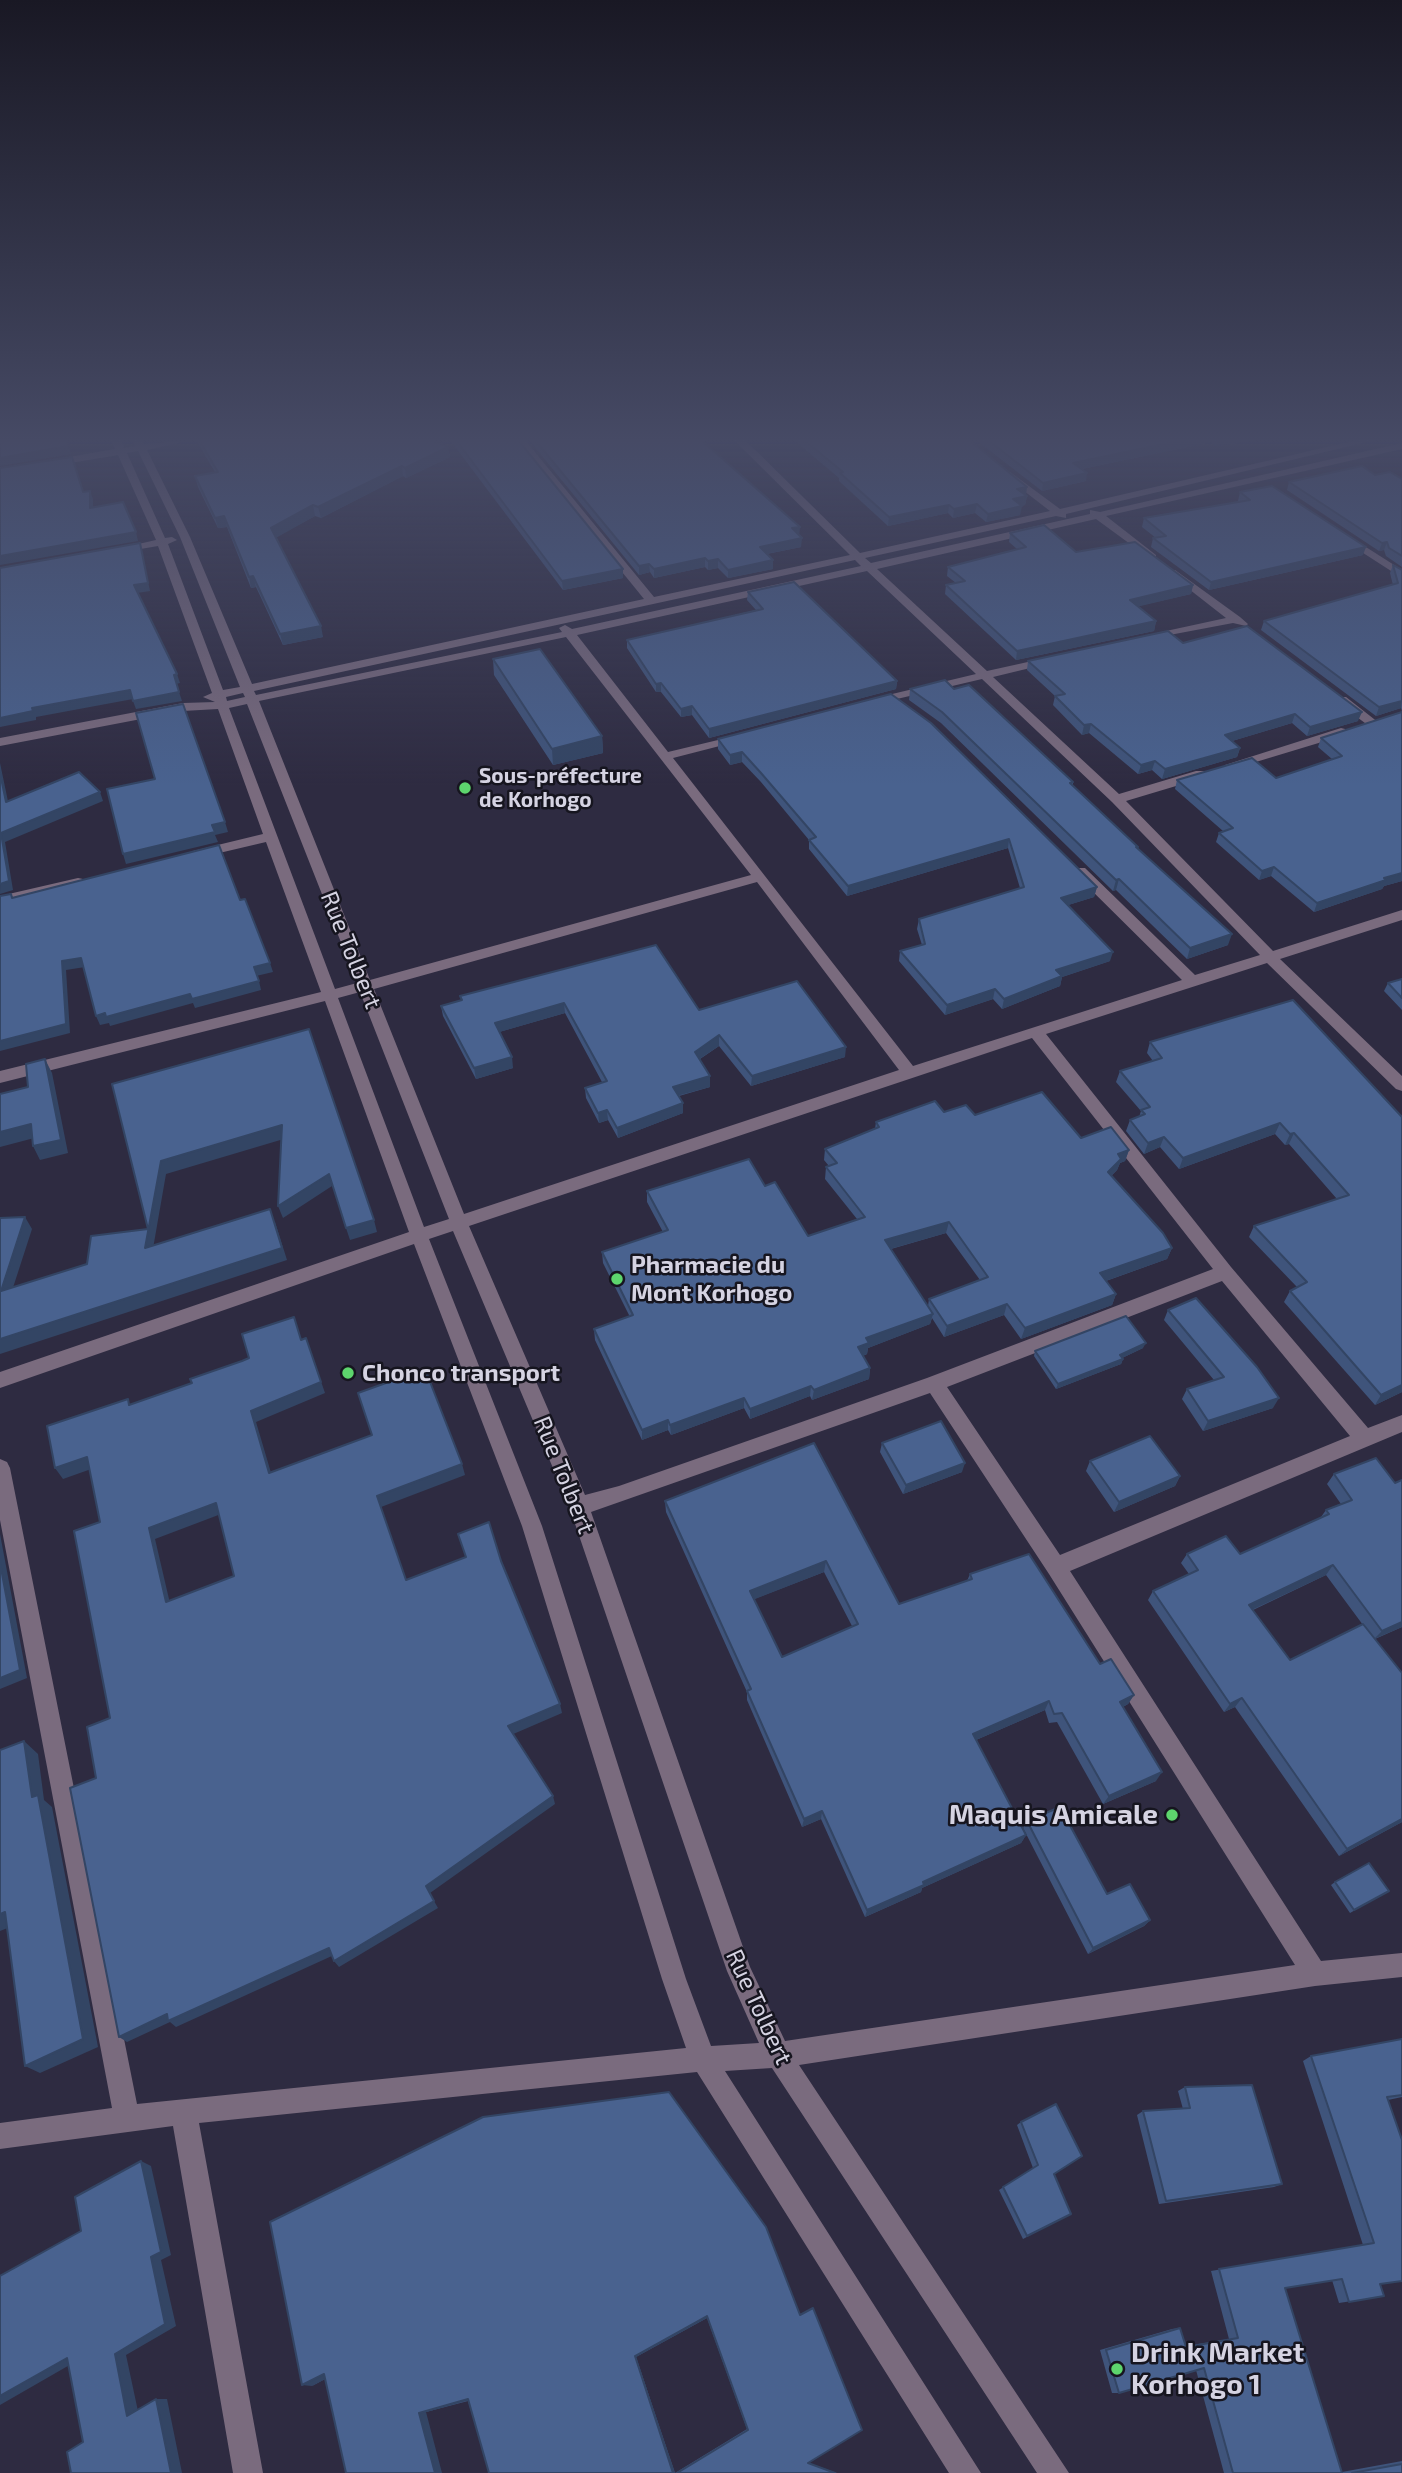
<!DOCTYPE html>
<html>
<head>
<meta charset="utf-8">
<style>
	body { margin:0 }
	canvas { display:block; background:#2e2b41 }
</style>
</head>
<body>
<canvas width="1402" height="2473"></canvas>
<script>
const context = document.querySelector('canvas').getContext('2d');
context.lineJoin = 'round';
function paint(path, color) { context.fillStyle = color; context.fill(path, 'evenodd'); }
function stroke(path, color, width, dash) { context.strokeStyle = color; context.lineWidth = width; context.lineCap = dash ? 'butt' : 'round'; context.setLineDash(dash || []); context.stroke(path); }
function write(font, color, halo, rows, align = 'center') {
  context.font = font + ' "Exo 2",sans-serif'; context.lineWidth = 5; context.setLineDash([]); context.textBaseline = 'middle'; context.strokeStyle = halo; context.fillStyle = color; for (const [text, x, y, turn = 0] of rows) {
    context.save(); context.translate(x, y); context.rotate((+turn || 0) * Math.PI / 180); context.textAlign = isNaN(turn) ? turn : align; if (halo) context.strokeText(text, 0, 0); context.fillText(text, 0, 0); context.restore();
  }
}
const minor = new Path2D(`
	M111,440H121L124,448L135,446L132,440H142L144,444L191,440L147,450L190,537L252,684L644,599L515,440H525L654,597L850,555L734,440H745L860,553L1050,511L1006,477V473L1010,472L1060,509L1357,440H1375L1066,514V518L1056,516L865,558L871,563L1090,514V510L1100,512L1402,443V449L1106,516L1156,555V559L1152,560L1096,519L877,569L987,671L1055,656V662L993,677L1119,794L1196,771H1206V777L1126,801L1273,951L1402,910V920L1280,959L1402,1076V1091L1396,1089L1267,963L1046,1034L1231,1267L1368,1428L1402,1415V1432L1070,1571L1321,1961L1402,1953V1977L1315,1986L799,2065L1069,2473H1037L772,2068L725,2071L981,2473H949L697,2072L199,2123L263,2473H233L173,2126L0,2149V2123L112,2108L0,1520V1459L7,1462L10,1468L137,2104L686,2048L662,1979L522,1526L414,1244L0,1388V1372L409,1232L325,1001L0,1083V1071L321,992L266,842L198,858L191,854L193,851L263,834L218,709L183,711L0,746V738L183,703L215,702L203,697L212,693L158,546L117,553L112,550L156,540L118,455L0,475V469L115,449ZM138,451L180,537L240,687L223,690L168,544L177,540L172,537L165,538L127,453ZM855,560L861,566L572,629L565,625L559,628L562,632L256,695L254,691ZM867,571L976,674L867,700V706L982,679L1112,802L1260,955L1195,975L1085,868H1075V874L1182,980L913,1066L673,758L743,740V734L668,752L577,635ZM566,637L751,875L370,980L259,701ZM243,693L245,697L227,701L226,697ZM247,704L357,983L335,989L229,708ZM757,882L899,1070L464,1214L374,989ZM360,992L449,1219L424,1227L338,998ZM1032,1038L1213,1269L927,1378L619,1486L585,1495L469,1226ZM453,1231L569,1506L727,1971L759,2043L711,2046L686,1979L542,1526L429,1239ZM1222,1281L1350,1436L1060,1555L947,1387ZM930,1393L1049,1574L1295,1965L785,2041L750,1967L591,1512Z
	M1347,535L1402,570V578L1343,540L1342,538Z
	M1175,570L1240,617L1248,624L1246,626L1233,623L1143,640V636L1226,618L1171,575L1170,573Z
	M1338,697H1346L1379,723L1369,726L1338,703Z
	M1341,728L1345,729V735L1236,768H1226L1225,765Z
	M78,878L83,879V885L0,904V896Z`);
const wall = new Path2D(`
	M196,440H431L448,447L450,457L406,478L403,476L321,518L315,516L276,537L323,637L283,645L256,587L251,588L227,527L218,528L198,487L195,476L215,472Z
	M450,440H518L623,578L563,590Z
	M529,440H705V443L799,536L801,547L767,554L773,560V569L728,578L718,568L708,570L705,567L654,578L650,572L639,575Z
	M794,440H969L1027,496L1025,505L1021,506L1020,515L986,522L975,513L953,518L948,513L888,526L839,481V478Z
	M976,440H1256L1216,446L1211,442L1082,469L1086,481L1042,491Z
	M1375,475L1402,479V567L1386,556L1384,550L1379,551L1287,490L1289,482Z
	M1240,492L1363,555L1209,590L1151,547L1153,538H1156L1142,527L1144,518L1239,502L1238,501Z
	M1010,533L1193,585L1191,594L1138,606L1156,621L1154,631L1016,660L945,594L946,585L956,583L947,576L948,567L1017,549L1009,542Z
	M1393,565L1402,570V711L1401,708L1376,716L1261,630L1264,621L1393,585L1390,573Z
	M748,592L897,681L896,689L709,738L692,715L681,717L661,692H656L627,648V640L756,610L747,600Z
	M1183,643L1358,721L1307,736L1292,723L1232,741L1240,748L1237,757L1162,779L1152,770L1138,774L1089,733L1082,735L1053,705L1055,696L1027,670L1028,661Z
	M493,659L602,736L603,753L553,765L494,675Z
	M910,689H954L1073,782V786L1138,847L1137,849L1228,945L1187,959L1116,890L1113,891L941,723L909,700Z
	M891,694L1097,887L1094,897L1068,905L1110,961L1062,977L1060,986L1002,1009L993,999L945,1015L899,961L900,951L922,945L917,929L919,919L1020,888L1008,848L847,896L809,849V840L761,782L742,762L730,765L718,749V739Z
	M1402,712V881L1384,886L1382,889L1314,912L1271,876L1259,880L1216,842L1219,833L1223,831L1175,789L1177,780L1276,778L1332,759L1318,747L1321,738Z
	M1402,979V1010L1384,991L1388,983Z
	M460,996L699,1010L845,1057L751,1086L719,1046L700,1059L710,1087L679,1096L683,1113L618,1138L608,1120L599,1123L586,1098L585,1088L602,1082L565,1013L499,1032L513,1068L476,1079L443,1016L441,1006L461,1000Z
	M1150,1042L1402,1117V1392L1375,1405L1284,1302L1290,1291L1297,1287L1249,1237L1254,1226L1337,1199L1289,1144L1285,1145L1275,1134L1179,1169L1160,1147L1144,1154L1126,1131L1130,1120L1139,1117L1141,1111L1116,1082L1120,1071L1153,1061L1147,1053Z
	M944,1112L975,1115L1081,1138L1129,1150L1125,1161L1120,1163L1117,1170L1111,1176L1172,1248L1167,1259L1106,1281L1116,1294L1112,1305L1021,1339L1004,1315L944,1337L932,1318L930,1324L868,1348L867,1354L863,1356L870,1368L869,1379L812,1400L810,1396L750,1419L744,1408L671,1435L668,1430L642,1440L595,1340L594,1329L630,1317L603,1263L602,1252L663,1232L647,1202V1191L765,1186L808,1236L857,1219L825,1179L826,1167L829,1166L824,1160L825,1149L875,1129L876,1122ZM946,1233L980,1280L929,1299L928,1306L891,1249Z
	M1168,1310L1273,1408L1203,1431L1182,1399L1187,1389L1214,1380L1164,1320Z
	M1143,1348L1122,1358L1123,1359L1121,1364L1056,1389L1034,1356L1035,1351Z
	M814,1443L899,1604L967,1581L970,1574L1100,1664L1134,1695L1128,1704L1123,1707L1156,1781L1103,1804L1057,1722L1049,1723L1045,1710L976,1740L1026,1835L1021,1843L922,1888L921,1892L865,1917L821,1819L802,1827L747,1700V1692L666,1512L665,1501ZM824,1572L852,1626L782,1657L754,1599Z
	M882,1443L962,1472L903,1494L880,1452Z
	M1376,1458L1402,1627L1375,1639L1402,1673V1822L1339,1856L1235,1707L1224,1712L1148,1600L1153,1591L1189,1574L1181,1563L1187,1554H1240L1321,1517L1326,1510L1341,1504L1327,1484L1334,1474ZM1326,1575L1363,1625L1290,1660L1253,1610Z
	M1090,1461L1180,1476L1175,1486L1114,1512L1086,1471Z
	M1027,1821L1107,1894L1150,1920L1144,1926L1088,1954L1023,1828Z
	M1335,1882L1384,1894L1350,1913L1331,1885Z
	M1402,2039V2097L1388,2100L1380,2284L1384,2296L1339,2303L1332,2280L1285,2288L1342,2472L1402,2461V2473H1224L1196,2370L1119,2393H1112L1100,2350L1172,2329L1180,2328L1186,2346L1229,2339L1211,2271L1363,2245L1303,2061L1311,2056Z
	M1185,2087L1282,2184L1274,2187L1159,2204L1137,2115L1143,2111L1183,2109L1178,2091Z
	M669,2092L809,2463L837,2473H675L747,2429L707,2318L636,2357L675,2473H489L468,2401L426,2412L325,2379L312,2386Z
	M1021,2122L1054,2174L1071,2214L1023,2239L999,2190L1033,2168L1017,2125Z`);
const shadedWall = new Path2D(`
	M66,440L71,454L0,466V458Z
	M1183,440H1211V442L1071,471L1073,463Z
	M1217,440H1256L1216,446Z
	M448,447L450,457L406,478L405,468Z
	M402,466L403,476L321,518L318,507Z
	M1087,473L1086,481L1042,491L1043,483Z
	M1027,487L1026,495L1017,489Z
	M90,491L93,499V516L90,508Z
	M1027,496L1025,505L1012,508L1013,499Z
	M977,504L975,513L953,518L954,509Z
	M313,505L315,516L274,539L271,528Z
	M949,505L948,513L888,526L889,517Z
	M1022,506L1020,515L986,522L988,514Z
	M224,516L227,527L218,528L215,518Z
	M800,527L799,536L792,528Z
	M136,532L138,541L0,565V556Z
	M802,538L801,547L760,555V547Z
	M1387,542L1384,550L1379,551L1382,543Z
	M140,543L150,591L137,593L134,585Z
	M1366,547L1363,555L1209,590L1211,582Z
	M705,558V567L654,578V569Z
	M718,559V568L708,570V561Z
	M773,560V569L728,578V570Z
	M649,564L650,572L639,575V566Z
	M623,569V578L563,590L562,581Z
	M253,576L256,587L251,588L249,577Z
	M1193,585L1191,594L1128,609L1130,600Z
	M1156,621L1154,631L1016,660L1017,651Z
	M321,626L323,637L283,645L280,634Z
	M177,674L180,683L176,684L174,675Z
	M897,681L896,689L709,738V729Z
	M661,683V692H656V684Z
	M130,690L133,699L36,717V720L0,727V718L32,708Z
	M179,692L182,701L136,709L133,701Z
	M1402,701L1401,708L1376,716L1379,707Z
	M692,706V715L681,717V709Z
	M1362,712L1358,721L1307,736L1310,727Z
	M1295,714L1292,723L1222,744L1225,735Z
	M1091,724L1089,733L1082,735L1084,725Z
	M602,736L603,753L553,765L552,749Z
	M1240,748L1237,757L1162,779L1165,769Z
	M742,752V762L730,765V755Z
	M1155,761L1152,770L1138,774L1141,765Z
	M0,763L10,811L6,802L0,773Z
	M100,792L103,801L5,842L13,890L0,894L1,833Z
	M225,822L228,832L215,835L218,842L126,864L123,854L212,825Z
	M1009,839L1008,848L847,896L848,886Z
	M1274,867L1271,876L1259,880L1262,871Z
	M1402,873V881L1384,886L1382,889L1314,912L1317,903L1384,878Z
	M1119,879L1116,890L1113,891L1116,880Z
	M1097,887L1094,897L1059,908L1061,898Z
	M1232,934L1228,945L1187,959L1190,948Z
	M1113,952L1110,961L1062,977L1060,986L1002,1009L1004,999L1056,970Z
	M81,958L85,967L66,970L70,1033L0,1051V1041L62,961Z
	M270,963L273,972L256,976L254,967Z
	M259,981L261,990L195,1008L193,1003L110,1026L109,1023L100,1025L96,1016L190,994Z
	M995,989L993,999L945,1015L947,1005Z
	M564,1003L565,1013L496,1033L495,1023Z
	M719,1035V1046L695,1062V1052Z
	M846,1047L845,1057L751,1086L752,1076Z
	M512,1057L513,1068L476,1079L474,1068Z
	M45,1059L52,1073L68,1153L40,1160L33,1146Z
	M710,1076V1087L673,1097V1087Z
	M683,1103V1113L618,1138L617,1128Z
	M607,1110L608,1120L599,1123L598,1113Z
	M1280,1123L1275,1134L1179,1169L1183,1158Z
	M31,1124L38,1137L0,1147V1132Z
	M282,1125L287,1138L166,1174L151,1260L145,1248L161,1161Z
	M1294,1133L1289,1144L1285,1145L1290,1134Z
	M1164,1137L1160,1147L1144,1154L1148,1143Z
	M1129,1150L1125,1161L1120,1163L1117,1170L1104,1183L1108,1172L1118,1154Z
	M329,1174L332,1186L283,1218L278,1206Z
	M25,1217L32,1229L8,1303L1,1291Z
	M374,1220L377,1232L350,1240L346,1228Z
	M275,1222L287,1260L0,1354V1339Z
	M949,1222L946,1233L883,1251L885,1240Z
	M1172,1248L1167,1259L1097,1284L1100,1273Z
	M1116,1294L1112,1305L1021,1339L1025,1328Z
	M1007,1304L1004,1315L944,1337L947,1326Z
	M933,1314L930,1324L868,1348L867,1354L856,1358L858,1347L866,1338Z
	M306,1338L325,1393L256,1422L274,1483L269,1473L251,1411Z
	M1146,1343L1143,1348L1118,1360L1120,1355Z
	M1123,1359L1121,1364L1056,1389L1058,1384Z
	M870,1368L869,1379L812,1400L814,1390Z
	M1402,1385V1392L1375,1405L1381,1395Z
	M811,1386L810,1396L750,1419V1409Z
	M744,1398V1408L671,1435L670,1425Z
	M1279,1398L1273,1408L1203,1431L1208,1421Z
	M668,1420V1430L642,1440V1430Z
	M87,1457L94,1468L63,1479L55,1468Z
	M965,1463L962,1472L903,1494L906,1485Z
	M462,1464L465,1475L381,1507L377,1496Z
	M1180,1476L1175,1486L1114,1512L1119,1502Z
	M216,1503L221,1514L155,1539L172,1612L166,1602L149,1528Z
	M0,1534L27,1678L0,1689Z
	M826,1561L824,1572L750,1601V1591Z
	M1333,1565L1326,1575L1243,1614L1249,1605Z
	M1402,1622V1627L1374,1639L1382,1631Z
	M1134,1695L1128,1704L1115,1711L1120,1702Z
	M1242,1698L1235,1707L1224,1712L1230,1704Z
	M1049,1701L1045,1710L969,1743L973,1734Z
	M560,1704L562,1713L511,1735L508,1726Z
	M24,1741L38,1754L44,1800L52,1807L98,2047L40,2073L25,2066L32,1797Z
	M1162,1772L1156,1781L1103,1804L1109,1796Z
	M553,1796L555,1804L430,1893L426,1886Z
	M822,1811L821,1819L802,1827L804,1819Z
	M1402,1819V1822L1339,1856L1347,1849Z
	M1026,1835L1021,1843L922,1888L921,1892L865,1917L867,1910L923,1882Z
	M434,1901L438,1908L339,1967L334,1961Z
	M5,1912L20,1923L0,1931V1914Z
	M1150,1920L1144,1926L1088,1954L1093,1948Z
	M329,1948L334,1955L176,2027L170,2022L127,2042L119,2037L167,2014Z
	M141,2161L151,2166L171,2255L161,2260L176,2326L126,2355L139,2416H127L115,2354L151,2257Z
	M707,2316V2318L636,2357L675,2473H673L635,2356Z
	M67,2358L80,2359L0,2405V2396Z
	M324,2374L333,2375L312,2386L302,2385Z
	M156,2399H167L182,2473H171Z
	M468,2399H473L426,2412L442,2473H435L419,2413Z`);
const building = new Path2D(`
	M0,440H66L68,446L0,458Z
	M199,440H431L448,447L405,468L402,466L318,507L313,505L271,528L321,626L280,634L253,576L249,577L224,516L215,518L195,476L218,472Z
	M456,440H518L623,569L562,581Z
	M535,440H701L800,527L792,528L802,538L760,547L773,560L728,570L718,559L708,561L705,558L654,569L649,564L639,566Z
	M804,440H969L1027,487L1017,489L1027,496L1013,499L1022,506L988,514L977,504L954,509L949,505L889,517L840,473L843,472Z
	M988,440H1183L1073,463L1087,473L1043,483Z
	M72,457L83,492L90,491V508L123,502L136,532L0,556V468Z
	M1362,466L1375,475L1390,472L1402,479V556L1389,548L1387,542L1382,543L1289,482Z
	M1272,486L1366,547L1211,582L1153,538L1166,536L1144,518L1250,500L1240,492Z
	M1044,525L1076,552L1135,542L1193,585L1130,600L1156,621L1017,651L946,585L965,581L948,567L1026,547L1010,533Z
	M140,543L148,583L134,585L177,674L174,675L179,692L133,701L130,690L32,708L33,711L0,718V568Z
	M1393,565L1402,570V701L1379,707L1264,621L1398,583Z
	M794,582L897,681L709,729L692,706L681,709L661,683L656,684L627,640L763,609L748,592Z
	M1247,626L1362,712L1310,727L1295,714L1225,735L1240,748L1165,769L1155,761L1141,765L1091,724L1084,725L1055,696L1065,694L1028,661L1168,631L1183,643Z
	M540,649L602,736L552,749L493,659Z
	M945,680L954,689L969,685L1073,782L1070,783L1138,847H1136L1232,934L1190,948L1119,879L1116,880L942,712L910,689Z
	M891,694L931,723L1097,887L1061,898L1113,952L1056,970L1062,976L1004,999L995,989L947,1005L900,951L925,944L919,919L1024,887L1009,839L848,886L809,840L816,837L761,773L742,752L730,755L718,739Z
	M183,704L225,822L212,825L215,832L123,854L107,789L155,779L136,713Z
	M1402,712V873L1384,878L1386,880L1317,903L1274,867L1262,871L1219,833L1233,828L1177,780L1252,758L1276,778L1342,756L1321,738Z
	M79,772L100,792L1,833L9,881L0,884V773L6,802Z
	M219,845L240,900L245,899L270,963L254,967L259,981L192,999L190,994L106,1017L105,1013L96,1016L81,958L62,961L66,1024L0,1041V896L11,894L12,898Z
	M656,945L699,1010L797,981L846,1047L752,1076L719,1035L695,1052L710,1076L673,1087L683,1103L617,1128L607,1110L598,1113L585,1088L607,1081L564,1003L495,1023L512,1057L474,1068L441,1006L462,1000L460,996Z
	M1402,979V998L1388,983Z
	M1293,1000L1402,1117V1385L1381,1395L1290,1291L1307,1282L1254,1226L1349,1195L1294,1133L1290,1134L1280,1123L1183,1158L1164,1137L1148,1143L1130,1120L1145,1114L1141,1110L1150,1107L1120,1071L1162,1058L1150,1042Z
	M309,1029L374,1220L346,1228L329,1174L278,1206L282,1125L161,1161L145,1248L270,1209L282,1248L0,1339V1218L25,1217L1,1291L87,1264L91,1236L148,1229L112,1084Z
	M45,1059L61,1140L33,1146L31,1124L0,1132V1094L28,1087L26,1064Z
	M1042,1092L1081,1138L1111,1127L1129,1150L1118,1154L1121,1159L1108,1172L1163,1233L1172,1248L1100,1273L1116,1294L1025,1328L1007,1304L947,1326L929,1299L988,1277L949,1222L885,1240L933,1314L866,1338L869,1343L858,1347L870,1368L814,1390L811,1386L750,1409L744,1398L670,1425L668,1420L642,1430L594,1329L633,1315L602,1252L668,1230L647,1191L749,1159L765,1186L775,1182L808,1236L865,1217L826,1167L837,1163L825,1149L879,1127L876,1122L935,1101L944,1112L966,1105L975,1115Z
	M1196,1298L1257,1367L1279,1398L1208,1421L1187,1389L1224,1377L1168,1310Z
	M1126,1316L1146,1343L1120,1355L1123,1359L1058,1384L1035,1351Z
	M294,1317L301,1340L306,1338L321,1382L251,1411L269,1473L372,1435L358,1393L425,1369L462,1464L377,1496L406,1580L466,1557L458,1534L489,1522L501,1561L560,1704L508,1726L553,1796L426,1886L434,1901L334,1961L329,1948L168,2021L167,2014L119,2037L70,1788L96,1778L87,1727L110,1718L74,1531L100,1522L87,1457L55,1468L47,1426L128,1399L129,1405L192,1383L190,1379L242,1361L249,1358L242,1334ZM216,1503L234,1576L166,1602L149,1528Z
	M941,1421L965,1463L906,1485L882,1443Z
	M1150,1436L1180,1476L1119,1502L1090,1461Z
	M814,1443L899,1604L972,1579L970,1574L1029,1554L1100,1664L1111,1659L1134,1695L1120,1702L1162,1772L1109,1796L1062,1713L1054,1714L1049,1701L973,1734L1026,1835L923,1882L924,1885L867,1910L822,1811L804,1819L747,1691L751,1689L665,1501ZM826,1561L858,1624L782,1657L750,1591Z
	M1376,1458L1395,1483L1402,1480V1622L1382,1631L1333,1565L1249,1605L1290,1660L1363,1624L1402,1673V1819L1347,1849L1242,1698L1230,1704L1153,1591L1198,1570L1187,1554L1226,1536L1240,1554L1329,1514L1326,1510L1352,1500L1334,1474Z
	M0,1563L20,1670L0,1678Z
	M24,1741L32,1797L38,1795L83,2039L25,2066L5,1912L0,1914V1750Z
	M1060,1807L1107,1894L1130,1884L1150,1920L1093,1948L1027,1821Z
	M1369,1863L1389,1891L1354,1910L1335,1882Z
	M1402,2039V2095L1387,2097L1402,2140V2281L1380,2284L1384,2296L1349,2302L1342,2279L1285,2288L1342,2473H1233L1204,2368L1119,2393L1106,2350L1180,2328L1186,2347L1238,2338L1219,2269L1374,2243L1311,2056Z
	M1252,2085L1282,2184L1166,2201L1143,2111L1190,2108L1185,2087Z
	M669,2092L766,2227L800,2315L813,2308L862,2430L808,2463L835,2473H677L748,2430L707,2316L635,2356L673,2473H489L468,2399L419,2413L435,2473H346L324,2374L302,2385L270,2222L483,2117Z
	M1056,2104L1082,2156L1054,2174L1071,2214L1027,2236L1003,2187L1038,2165L1021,2122Z
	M141,2161L161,2252L151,2257L165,2324L115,2354L127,2416L156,2399L171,2473H71L67,2452L83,2442L67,2358L0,2396V2276L81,2231L75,2197Z
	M1402,2464V2473H1352Z`);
const markers = [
	[465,788,7,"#5dd56d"],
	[617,1279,7,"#5dd56d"],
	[348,1373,7,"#5dd56d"],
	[1172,1815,7,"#5dd56d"],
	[1117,2369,7,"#5dd56d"]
];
const farPoinames = [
	["Sous-préfecture",479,776],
	["de Korhogo",479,800]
];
const streetNames = [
	["Rue Tolbert",351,950,68],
	["Rue Tolbert",564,1475,68],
	["Rue Tolbert",759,2007,65]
];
const poiNames = [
	["Pharmacie du",631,1265],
	["Mont Korhogo",631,1293],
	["Chonco transport",362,1373]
];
const nearPoinames = [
	["Maquis Amicale",1158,1815],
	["Drink Market",1131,2353,"left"],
	["Korhogo 1",1131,2385,"left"]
];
paint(minor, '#7a6b7e');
paint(wall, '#3f547b');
paint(shadedWall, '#334564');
paint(building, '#49628f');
stroke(building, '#334564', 2);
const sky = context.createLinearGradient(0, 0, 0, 786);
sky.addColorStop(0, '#191824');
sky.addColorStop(0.56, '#464a65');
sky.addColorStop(1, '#464a6500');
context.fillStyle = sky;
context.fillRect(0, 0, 1402, 786);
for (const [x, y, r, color] of markers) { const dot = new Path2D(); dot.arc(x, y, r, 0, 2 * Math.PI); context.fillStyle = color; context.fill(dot); stroke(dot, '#16151f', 2.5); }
write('bold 21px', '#d5d3e2', '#16151f', farPoinames, 'left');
write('24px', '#d5d3e2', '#16151f', streetNames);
write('bold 24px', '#d5d3e2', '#16151f', poiNames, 'left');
write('bold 28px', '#d5d3e2', '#16151f', nearPoinames, 'right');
</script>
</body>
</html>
